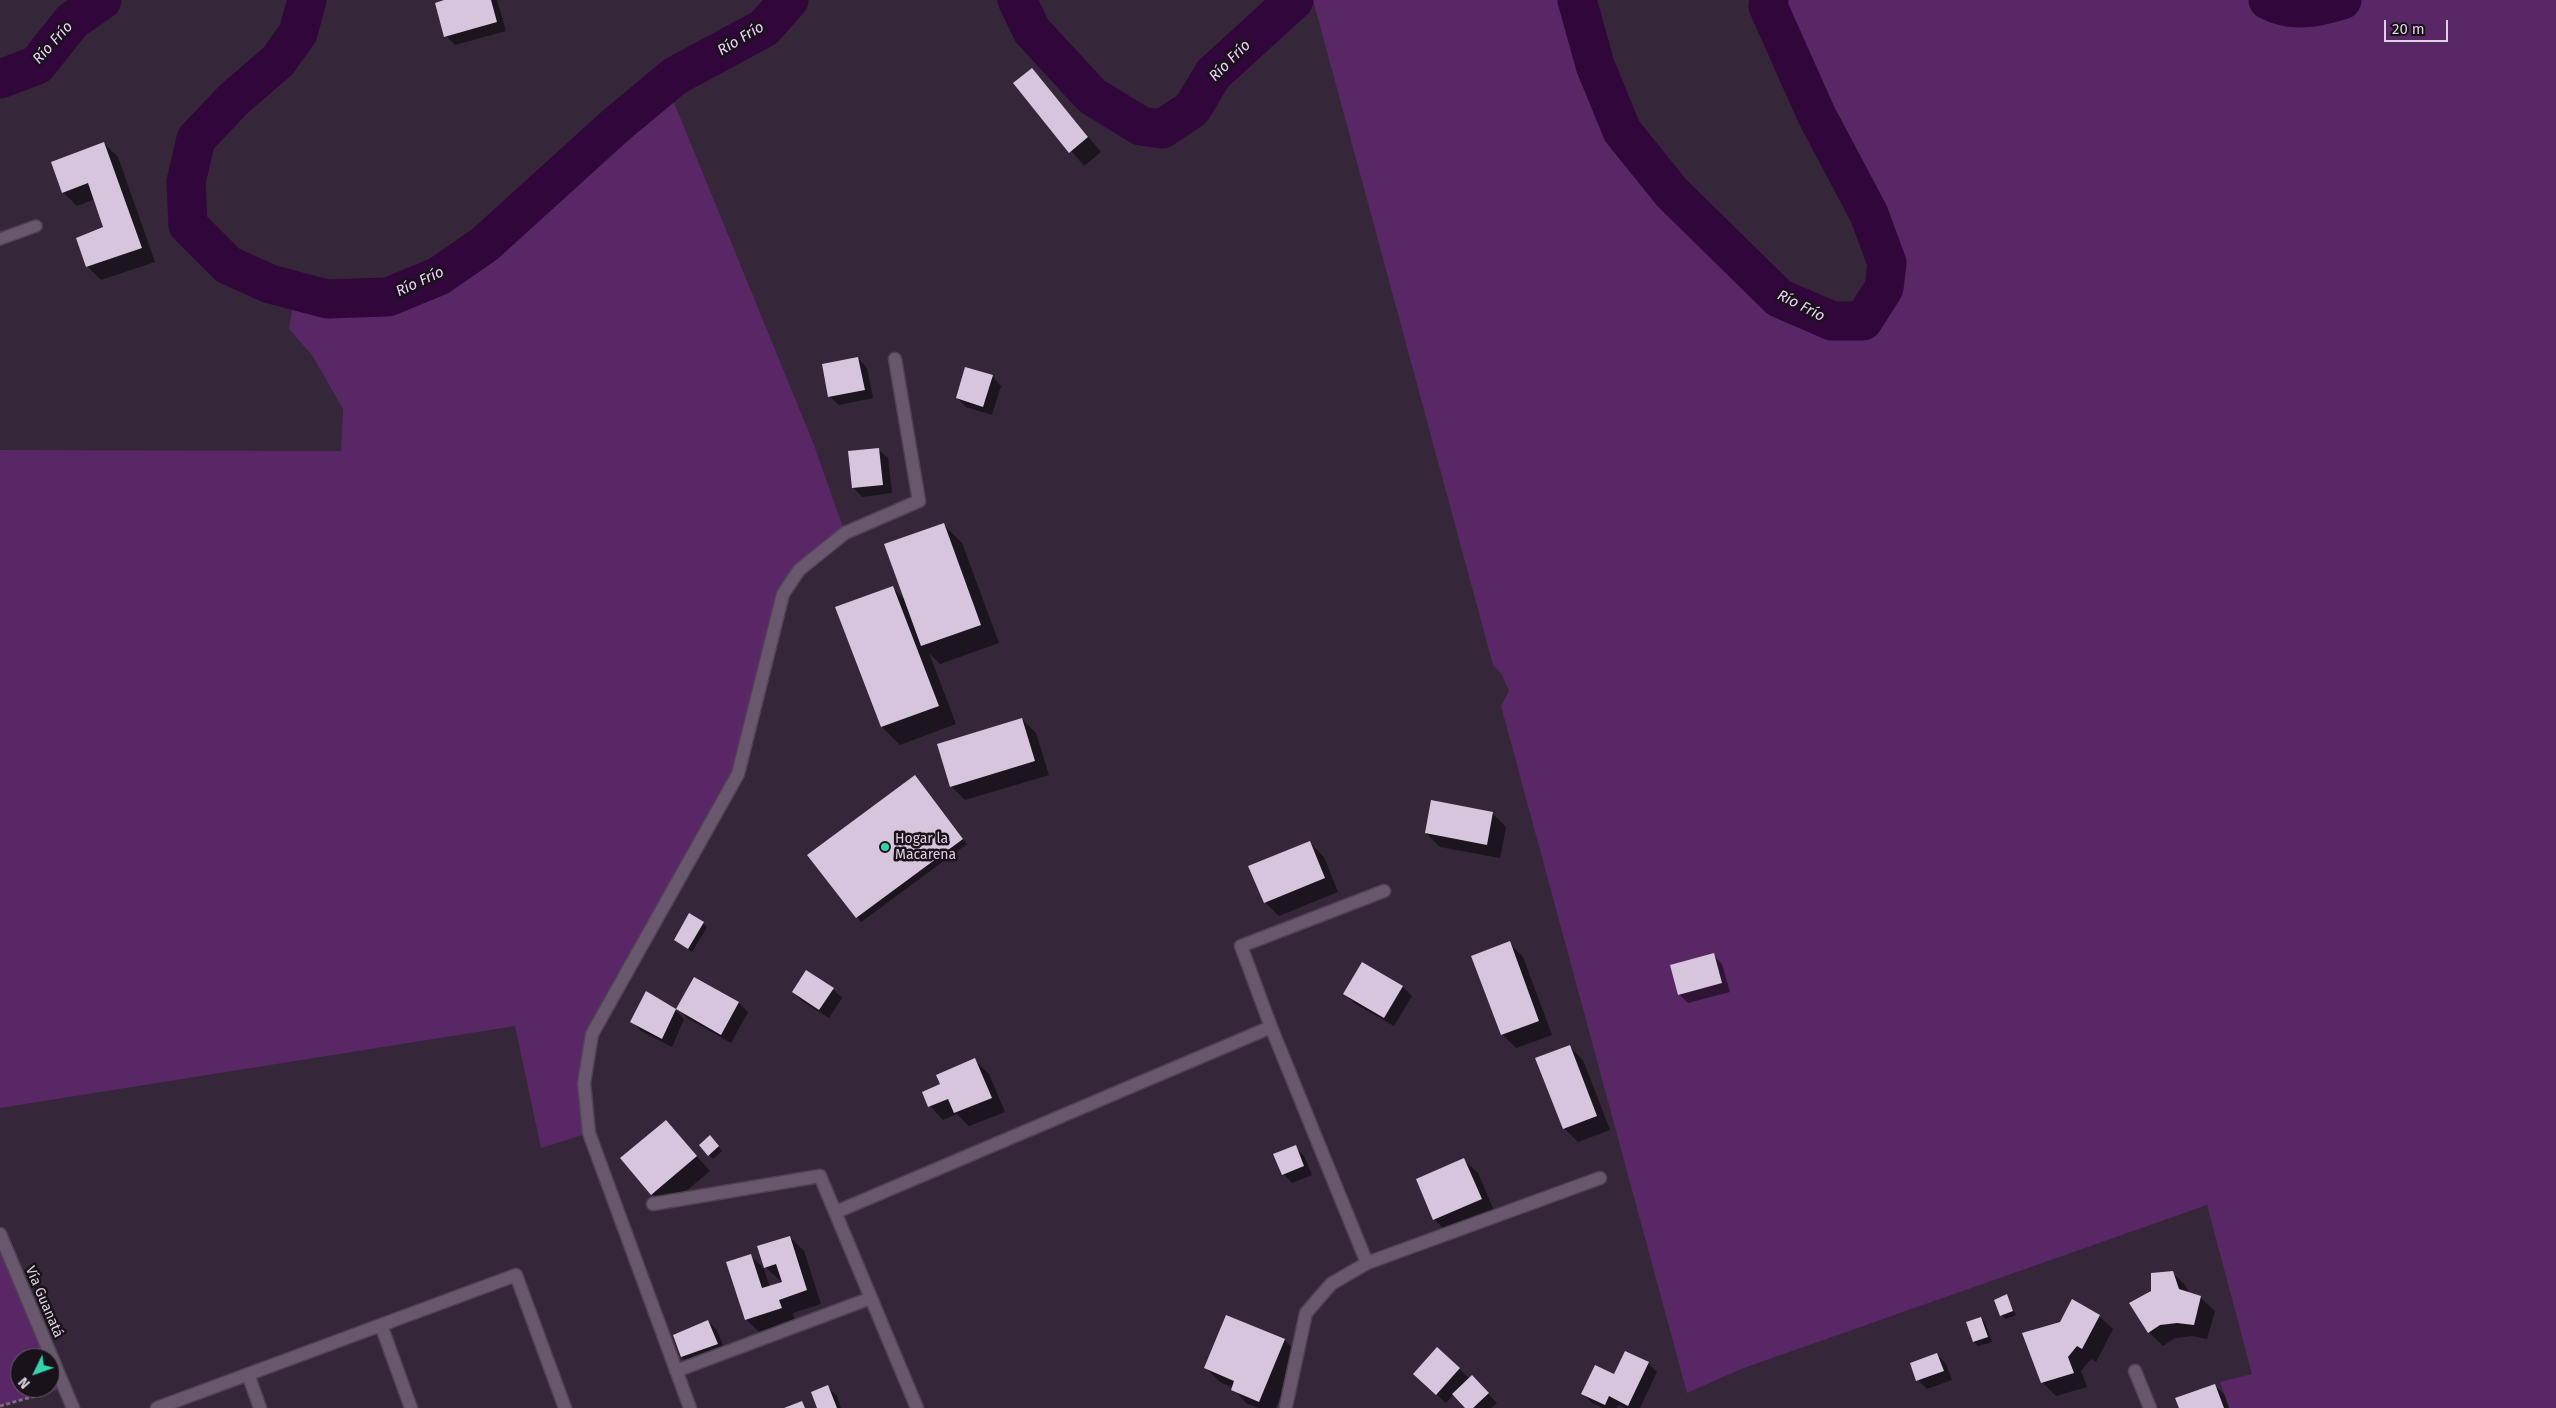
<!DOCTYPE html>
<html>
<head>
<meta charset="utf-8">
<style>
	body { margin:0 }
	#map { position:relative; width:2556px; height:1408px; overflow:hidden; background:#352639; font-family:"Fira Sans",sans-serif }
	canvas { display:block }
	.north { position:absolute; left:10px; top:1348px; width:50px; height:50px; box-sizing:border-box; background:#19121b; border:1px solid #675f6a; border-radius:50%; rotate:228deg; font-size:14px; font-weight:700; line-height:20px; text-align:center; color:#ddd3e0 }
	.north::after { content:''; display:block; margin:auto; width:18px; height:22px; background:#35d4a7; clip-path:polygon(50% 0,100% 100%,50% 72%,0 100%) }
	.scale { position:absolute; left:2384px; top:20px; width:64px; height:22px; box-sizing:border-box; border:2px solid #ddd3e0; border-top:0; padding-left:6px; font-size:15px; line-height:18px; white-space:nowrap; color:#ddd3e0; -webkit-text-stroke:4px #19121b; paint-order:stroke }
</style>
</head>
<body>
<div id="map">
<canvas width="2556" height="1408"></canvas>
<div class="north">N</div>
<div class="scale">20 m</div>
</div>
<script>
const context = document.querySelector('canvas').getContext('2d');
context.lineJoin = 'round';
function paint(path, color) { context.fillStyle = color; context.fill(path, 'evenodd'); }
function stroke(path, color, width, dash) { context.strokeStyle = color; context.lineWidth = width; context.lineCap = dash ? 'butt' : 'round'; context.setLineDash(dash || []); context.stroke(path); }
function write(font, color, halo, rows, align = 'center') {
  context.font = font + ' "Fira Sans",sans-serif'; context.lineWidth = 5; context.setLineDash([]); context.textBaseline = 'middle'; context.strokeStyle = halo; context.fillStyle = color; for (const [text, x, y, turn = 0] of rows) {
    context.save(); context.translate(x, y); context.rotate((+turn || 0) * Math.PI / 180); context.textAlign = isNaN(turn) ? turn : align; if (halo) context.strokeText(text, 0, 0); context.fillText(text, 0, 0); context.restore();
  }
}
const green = new Path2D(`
	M1313,0H1577L1595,65L1622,131L1672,193L1779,298L1832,321H1863L1884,288L1887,263L1869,214L1817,116L1768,6L1769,0H2268C2292,13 2317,8 2342,0H2556V1408H2229L2220,1382L2252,1374L2207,1205L1741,1369L1687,1393L1501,706L1509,691L1502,675L1493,665Z
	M666,83L814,445L845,533L783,594L738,774L592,1034L584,1083L589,1133L541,1148L515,1026L0,1108V450L341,451L343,409L312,355L289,329L295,291L327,299L388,297L439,276L485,244L615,126Z
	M0,1234L64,1388L0,1406ZM20,1358H50V1388H20Z`);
const shadow = new Path2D(`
	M449,0H497L506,31L455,45L446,36Z
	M1032,69L1101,152L1084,166L1014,83Z
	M104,143L118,157L155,262L101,280L87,266L105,227L95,199L77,206L63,192Z
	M858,358L867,368L873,398L839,405L829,396Z
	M992,376L1001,386L992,415L966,407L957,398Z
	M878,449L888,458L892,493L862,497L853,487Z
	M943,524L962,543L999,643L940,664L929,653L956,724L900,745L882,727L836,608L892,587L905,600Z
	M1022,719L1036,733L1049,775L965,800L951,786Z
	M919,780L967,844L861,922L809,855Z
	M1492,813L1506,827L1500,858L1440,847L1426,833Z
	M1310,843L1324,857L1338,892L1279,916L1265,902Z
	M703,923L707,927L692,952L675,940Z
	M1509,943L1523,957L1552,1035L1516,1048L1502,1034Z
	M1713,955L1722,964L1730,992L1688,1003L1679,994Z
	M1363,963L1403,987L1412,996L1394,1026L1354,1003L1345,994Z
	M807,971L833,989L842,998L829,1018L802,1001L793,992Z
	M694,978L739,1003L748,1012L731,1043L687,1018L678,1009Z
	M675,1010L684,1019L672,1047L641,1031L632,1021Z
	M1569,1046L1583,1060L1610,1130L1578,1142L1564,1128Z
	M975,1060L989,1074L1005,1112L969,1126L957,1114L943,1120L930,1106L942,1085Z
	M666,1122L710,1171L666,1208L652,1194Z
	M714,1141L722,1151L713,1159L709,1155Z
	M1295,1147L1304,1156L1312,1175L1292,1183L1283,1174Z
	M1464,1160L1478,1173L1495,1213L1448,1233L1434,1219Z
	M790,1237L804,1251L821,1304L793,1313L795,1322L760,1333L746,1319L750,1255L764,1269L770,1287L783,1283L765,1267Z
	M2172,1272L2186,1286L2189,1294L2201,1298L2215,1311L2207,1339L2192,1336L2175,1338L2163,1346L2149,1332L2152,1291Z
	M2006,1296L2016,1315L2006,1319L2001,1315Z
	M1227,1316L1285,1340L1298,1354L1276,1408H1258L1246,1403L1233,1388L1220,1382L1206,1368Z
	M2099,1316L2113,1329L2096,1362L2091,1359L2081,1371L2087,1387L2056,1396L2042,1382Z
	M1981,1318L1985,1322L1992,1342L1978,1346L1974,1342L1968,1323Z
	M708,1321L717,1330L726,1353L691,1366L682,1357Z
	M1438,1349L1470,1379L1472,1377L1497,1403L1491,1408H1467L1454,1394L1446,1403L1424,1383Z
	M1937,1354L1946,1364L1952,1380L1927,1389L1918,1380Z
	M1648,1363L1657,1372L1640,1408H1625L1618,1405L1617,1408H1603L1592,1403L1583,1394L1614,1376Z
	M2214,1385L2224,1394L2229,1408H2180Z
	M827,1386L837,1396L841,1408H818Z`);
const river = new Path2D(`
	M307,0L298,33L278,61L234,99L196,139L186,182L188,225L228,265L270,284L327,299L388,297L439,276L485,244L615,126L675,76L764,28L789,0
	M1017,0L1032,31L1092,96L1141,126L1162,129L1192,109L1213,74L1294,0
	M1577,0L1595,65L1622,131L1672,193L1779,298L1832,321H1863L1884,288L1887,263L1869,214L1817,116L1768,6L1769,0
	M2268,0C2292,13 2317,8 2342,0
	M0,79L37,65L72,21L102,0`);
const building = new Path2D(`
	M444,0H491L497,22L444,37L435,3Z
	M1032,68L1088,137L1069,153L1013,83Z
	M104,142L142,248L86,267L76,238L103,227L88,183L62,193L51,162Z
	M858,357L865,390L828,397L822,364Z
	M965,367L993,375L983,407L956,398Z
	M879,448L883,485L852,488L848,451Z
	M944,523L981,625L921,646L884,544Z
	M893,586L939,706L881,727L835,607Z
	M1022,718L1035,761L950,787L937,744Z
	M915,775L963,839L856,918L807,855Z
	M1431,800L1493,812L1487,845L1425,833Z
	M1310,841L1325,878L1264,903L1248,866Z
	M689,913L704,922L688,949L674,940Z
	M1510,941L1539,1021L1501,1035L1471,956Z
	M1714,953L1722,983L1678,995L1670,965Z
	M1362,962L1403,986L1384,1018L1343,994Z
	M806,970L834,988L819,1010L792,992Z
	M694,977L739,1002L721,1035L676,1009Z
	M646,991L676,1009L662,1039L630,1022Z
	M1570,1045L1597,1116L1563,1129L1535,1058Z
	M975,1058L992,1098L954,1113L948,1099L928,1107L922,1092L940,1084L936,1075Z
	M666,1120L697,1156L651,1195L620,1158Z
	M710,1135L719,1146L708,1156L699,1145Z
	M1296,1145L1304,1166L1282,1175L1273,1154Z
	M1464,1158L1482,1199L1433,1220L1416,1179Z
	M790,1236L807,1290L779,1300L782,1308L745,1320L726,1262L751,1254L762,1288L782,1282L776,1264L764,1268L757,1246Z
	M2173,1271L2179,1289L2201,1296L2194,1325L2177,1323L2160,1325L2148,1333L2129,1303L2151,1291V1273Z
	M2007,1294L2013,1311L2000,1316L1994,1300Z
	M2072,1299L2100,1315L2082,1349L2077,1346L2068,1357L2074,1373L2041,1383L2022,1333L2060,1322Z
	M1226,1315L1285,1339L1259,1402L1231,1390L1234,1381L1204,1368Z
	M1981,1317L1988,1337L1973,1342L1966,1322Z
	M708,1320L718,1344L681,1357L673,1335Z
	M1437,1347L1460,1368L1436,1395L1413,1374Z
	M1625,1351L1649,1362L1628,1406L1609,1396L1605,1405L1581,1394L1595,1365L1614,1374Z
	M1937,1353L1944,1371L1916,1381L1910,1363Z
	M1472,1375L1489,1393L1473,1408H1465L1452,1394Z
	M2215,1384L2224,1408H2179L2175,1398Z
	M828,1385L837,1408H817L811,1392Z
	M802,1401L805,1408H784Z`);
const path = new Path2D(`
	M0,1406L49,1392`);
const service = new Path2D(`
	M0,239L36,226`);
const minor = new Path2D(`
	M653,1204L820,1176L917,1408
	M836,1212L1271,1027
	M0,1234L73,1408
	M1367,1263L1271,1027L1241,946L1384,891
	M381,1325L411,1408
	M676,1371L871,1298
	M2135,1371L2150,1408
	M248,1374L260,1408
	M1286,1406L1306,1313L1331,1284L1367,1263L1600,1178
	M157,1408L516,1275L565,1408
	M690,1408L589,1133L584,1083L592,1034L738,774L783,594L799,570L845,533L919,501L895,359`);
const markers = [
	[885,847,5,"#35d4a7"]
];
const poiNames = [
	["Hogar la",895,839],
	["Macarena",895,855]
];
const streetNames = [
	["Vía Guanatá",44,1302,67]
];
const waterNames = [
	["Río Frío",741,39,-31],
	["Río Frío",53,43,-48],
	["Río Frío",1230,61,-45],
	["Río Frío",420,282,-25],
	["Río Frío",1801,306,27]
];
paint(green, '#592766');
paint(shadow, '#0007');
stroke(river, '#31063b', 39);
paint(building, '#d7c4dd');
stroke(service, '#4f4252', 14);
stroke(minor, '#4f4252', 15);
stroke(path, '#7a6d7e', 3, [4, 2.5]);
stroke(service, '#68576d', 11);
stroke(minor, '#68576d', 12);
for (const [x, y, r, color] of markers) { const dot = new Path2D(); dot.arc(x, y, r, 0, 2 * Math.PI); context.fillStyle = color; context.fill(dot); stroke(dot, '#19121b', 2); }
write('14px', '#ddd3e0', '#19121b', poiNames, 'left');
write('14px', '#ddd3e0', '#19121b', streetNames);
write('italic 15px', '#eed0f7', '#19121b', waterNames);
</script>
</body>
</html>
